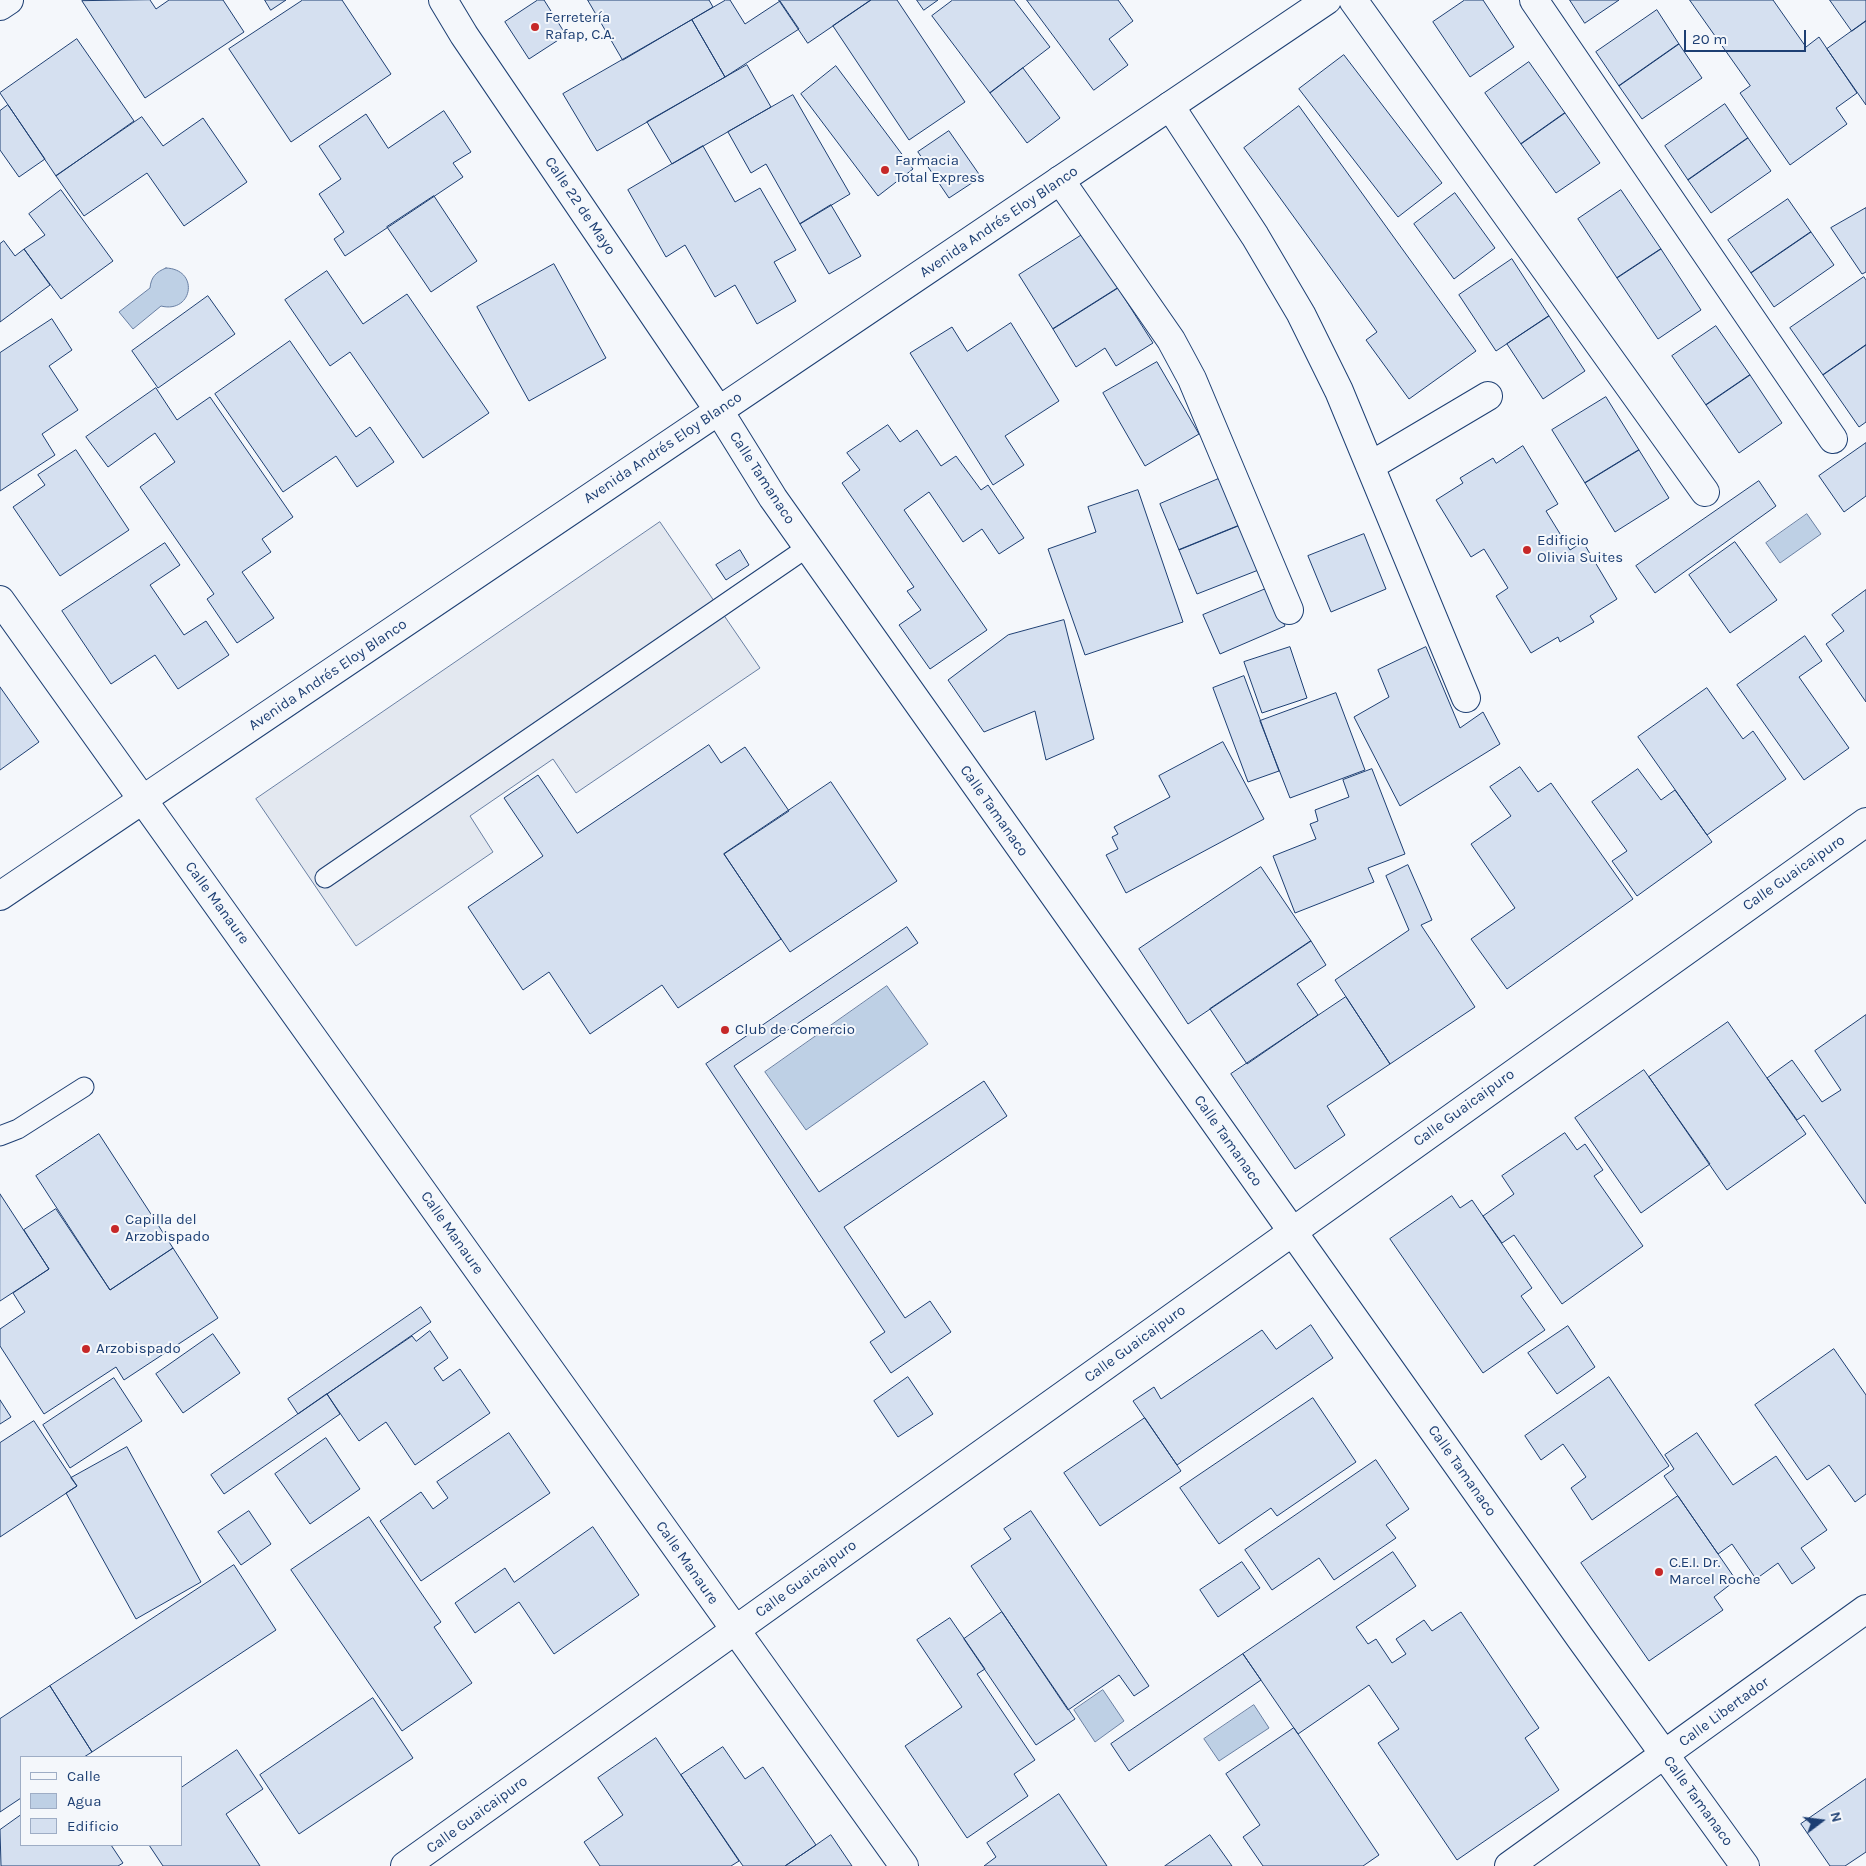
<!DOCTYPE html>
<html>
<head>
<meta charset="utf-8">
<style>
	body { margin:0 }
	#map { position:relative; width:1866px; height:1866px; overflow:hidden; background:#f4f7fb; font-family:Karla,sans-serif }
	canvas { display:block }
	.legend { position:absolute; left:20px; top:1756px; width:162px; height:90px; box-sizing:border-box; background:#f4f7fb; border:1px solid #9eadc5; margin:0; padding:6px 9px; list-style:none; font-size:15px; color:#1d3f73 }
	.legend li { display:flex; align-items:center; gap:10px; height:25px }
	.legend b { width:25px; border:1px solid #9eadc5 }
	.north { position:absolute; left:1796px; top:1796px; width:50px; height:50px; -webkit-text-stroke:4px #f4f7fb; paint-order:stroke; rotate:75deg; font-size:14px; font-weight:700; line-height:20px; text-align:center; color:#1d3f73 }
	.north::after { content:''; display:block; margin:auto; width:18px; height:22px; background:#1d3f73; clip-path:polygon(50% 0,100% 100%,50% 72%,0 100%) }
	.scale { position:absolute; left:1684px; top:30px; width:122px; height:22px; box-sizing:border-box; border:2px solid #1d3f73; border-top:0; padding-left:6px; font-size:15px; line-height:18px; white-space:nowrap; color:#1d3f73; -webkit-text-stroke:4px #f4f7fb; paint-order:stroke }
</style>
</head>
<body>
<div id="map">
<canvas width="1866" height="1866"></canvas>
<ul class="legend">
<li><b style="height:6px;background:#f4f7fb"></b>Calle</li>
<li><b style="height:14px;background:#bed0e5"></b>Agua</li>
<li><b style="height:14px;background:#d5e0f0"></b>Edificio</li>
</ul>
<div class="north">N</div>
<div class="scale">20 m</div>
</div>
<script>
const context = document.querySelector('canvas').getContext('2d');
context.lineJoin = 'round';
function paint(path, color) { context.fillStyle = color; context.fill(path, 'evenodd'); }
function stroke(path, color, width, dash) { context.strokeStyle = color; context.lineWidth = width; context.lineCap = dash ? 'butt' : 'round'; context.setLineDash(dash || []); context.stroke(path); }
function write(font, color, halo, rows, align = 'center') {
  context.font = font + ' Karla,sans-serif'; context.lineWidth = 4; context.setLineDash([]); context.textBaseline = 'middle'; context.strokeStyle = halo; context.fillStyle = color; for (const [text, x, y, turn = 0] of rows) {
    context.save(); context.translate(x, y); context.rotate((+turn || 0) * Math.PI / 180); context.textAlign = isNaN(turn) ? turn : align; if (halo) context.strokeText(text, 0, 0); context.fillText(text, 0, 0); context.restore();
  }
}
const parking = new Path2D(`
	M660,522L760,668L576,793L553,759L470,816L493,852L356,946L256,799Z`);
const water = new Path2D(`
	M166,268C200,269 193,314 161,306L133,329L119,312L150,288C151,277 156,272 166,268Z
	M1807,514L1821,534L1780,563L1766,543Z
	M887,986L928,1044L806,1130L765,1072Z
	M1103,1690L1124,1721L1095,1742L1074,1710Z
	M1254,1705L1269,1728L1219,1761L1204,1739Z`);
const building = new Path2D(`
	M150,0L156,9L169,0H223L244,32L145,98L82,1Z
	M265,0H286L271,10Z
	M303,0H342L391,74L291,142L229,49Z
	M538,0H544L566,35L529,59L505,22Z
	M588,0H709L713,7L623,60Z
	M726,0H730L745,24L780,1L799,29L725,77L692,20Z
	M779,0H871L808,43Z
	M871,0H897L965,102L909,140L833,26Z
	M917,0H938L924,10Z
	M953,0H1014L1050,47L990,93L932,16Z
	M1027,0H1118L1133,21L1109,39L1128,65L1094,90Z
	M1465,0H1483L1514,47L1470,77L1433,22Z
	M1570,0H1619L1585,23Z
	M1690,0H1773L1806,47L1819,37L1857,93L1836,108L1847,124L1790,165L1740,93L1750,86Z
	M1830,0H1866V21L1852,31Z
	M1657,10L1679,44L1619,86L1596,52Z
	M692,20L725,77L597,151L563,94Z
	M1866,21V105L1827,49Z
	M77,39L134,121L56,176L0,93Z
	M1679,44L1702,78L1642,119L1619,86Z
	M1344,55L1442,183L1398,217L1299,89Z
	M1529,62L1565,113L1521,144L1485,93Z
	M747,65L771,107L672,164L647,122Z
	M836,66L913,169L878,196L801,94Z
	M1023,68L1060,118L1027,143L990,93Z
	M793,95L850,194L800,224L766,164L751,173L728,132Z
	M1725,104L1748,138L1688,180L1665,146Z
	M8,105L45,159L19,177L0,150V111Z
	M1299,106L1476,351L1409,399L1366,340L1377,332L1244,148Z
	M444,111L471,152L453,163L463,177L345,256L334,239L344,232L319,194L341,179L319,146L366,114L388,148Z
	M1565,113L1600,163L1556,193L1521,144Z
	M142,117L163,146L203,118L247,182L184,226L147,173L84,216L56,176Z
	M949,131L981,177L949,198L918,152Z
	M1748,138L1771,171L1711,213L1688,180Z
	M703,146L735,202L760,188L796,250L774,262L796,301L757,324L735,285L715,297L685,245L666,257L628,190Z
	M61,190L113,261L61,299L24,249L45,235L29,214Z
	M1621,190L1661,249L1617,278L1578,219Z
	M1455,193L1495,248L1454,279L1414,224Z
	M434,196L477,261L431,292L387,227Z
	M1788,199L1811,232L1751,273L1728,240Z
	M831,205L861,256L829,274L800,224Z
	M1866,208V272L1862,274L1831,228Z
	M1811,232L1834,265L1774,307L1751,273Z
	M1085,233L1118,288L1053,329L1019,275Z
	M4,241L15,256L24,249L50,285L0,322V244Z
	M1661,249L1701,310L1658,339L1617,278Z
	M1512,259L1549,316L1496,351L1459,295Z
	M554,264L606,358L529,401L477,307Z
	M327,271L363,324L407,294L489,413L423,458L350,352L330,366L285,300Z
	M1864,277L1866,280V345L1823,375L1790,328Z
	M1118,288L1153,343L1116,366L1105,348L1076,367L1053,329Z
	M208,296L235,334L158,388L132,351Z
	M1549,316L1585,371L1543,399L1507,344Z
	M52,319L72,350L49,366L78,410L42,434L55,455L0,491V353Z
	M1011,323L1059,401L1005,436L1024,465L993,485L910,353L952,327L967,351Z
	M1716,326L1750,375L1706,405L1672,356Z
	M290,341L356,437L370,427L394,462L357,487L336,456L283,492L215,394Z
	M1866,345V422L1859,427L1823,375Z
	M1157,362L1199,434L1145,466L1103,393Z
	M1750,375L1782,423L1739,453L1706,405Z
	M156,388L177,420L210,397L293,517L262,539L271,552L242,572L274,618L237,643L207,599L214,594L140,487L175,462L155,433L108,467L86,437Z
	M1606,397L1639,450L1585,483L1552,430Z
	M888,425L900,442L917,430L941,466L956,456L981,490L988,485L1024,538L999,554L982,529L963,542L929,492L904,510L987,630L930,669L899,625L921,610L907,591L914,587L842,483L860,470L847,453Z
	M1866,443V496L1844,512L1819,476Z
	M1523,446L1558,504L1546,511L1570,550L1583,542L1617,599L1590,616L1594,622L1560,642L1558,637L1531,653L1496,596L1508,588L1484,549L1471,557L1436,500L1463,483L1460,478L1493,458L1496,463Z
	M76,450L129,530L60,576L13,507L45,485L38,475Z
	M1639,450L1669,498L1615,532L1585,483Z
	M1223,477L1243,524L1179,550L1160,504Z
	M1759,481L1776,506L1655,593L1636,566Z
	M1138,490L1183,622L1085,655L1048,549L1096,532L1088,507Z
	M1243,524L1261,569L1197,594L1179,550Z
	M1364,534L1386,589L1331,612L1308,556Z
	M1735,542L1777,600L1730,633L1689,575Z
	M165,543L180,565L150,585L184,635L206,621L229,655L178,689L155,655L111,684L62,611Z
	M740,550L749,565L726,580L716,565Z
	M1268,588L1285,626L1220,654L1203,615Z
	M1866,590V702L1826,644L1844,631L1832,615Z
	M1064,620L1094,739L1046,760L1035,711L984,732L948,680L1008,635Z
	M1805,636L1822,661L1799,677L1849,748L1804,780L1737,685Z
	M1290,647L1307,698L1262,713L1244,662Z
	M1426,647L1460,728L1483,712L1500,744L1400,806L1354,717L1389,697L1378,670Z
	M1244,676L1279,771L1248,782L1213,688Z
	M0,687L39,742L0,770Z
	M1707,688L1743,739L1753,731L1786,779L1707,835L1638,737Z
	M1336,693L1365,770L1290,798L1260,721Z
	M1223,742L1264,819L1126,893L1106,855L1118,849L1112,837L1118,834L1114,827L1170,797L1159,776Z
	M709,745L721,763L745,747L789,811L724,854L781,939L678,1008L662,985L590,1034L549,972L523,990L468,907L543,856L504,798L538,775L577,833Z
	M1520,767L1538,792L1551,783L1633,899L1507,989L1471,939L1515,908L1471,844L1511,816L1490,787Z
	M1372,769L1405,854L1368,868L1374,882L1295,913L1273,856L1316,839L1310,824L1318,821L1315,810L1349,797L1343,780Z
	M1638,769L1661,800L1675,790L1712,842L1637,896L1612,861L1627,851L1592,802Z
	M831,782L897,881L790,952L724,854Z
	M1408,865L1432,920L1421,925L1475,1007L1390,1064L1335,980L1409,930L1386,876Z
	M1261,867L1311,941L1188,1024L1139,949Z
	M907,927L918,943L734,1066L819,1192L984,1081L1007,1116L844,1227L905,1318L930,1301L951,1332L891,1373L870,1342L885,1332L706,1064Z
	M1311,941L1326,965L1297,984L1318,1015L1247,1064L1210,1009Z
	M1346,997L1390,1064L1327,1106L1345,1135L1295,1169L1231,1074Z
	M1866,1015V1204L1804,1115L1797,1120L1767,1078L1792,1060L1822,1102L1841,1090L1815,1051Z
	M1728,1022L1806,1134L1727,1190L1649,1077Z
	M1644,1070L1710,1164L1641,1213L1575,1118Z
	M1565,1133L1577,1150L1585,1144L1603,1170L1594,1176L1643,1246L1562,1304L1514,1235L1502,1243L1483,1216L1514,1194L1502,1176Z
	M99,1134L173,1248L110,1290L36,1176Z
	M0,1194L49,1269L0,1301Z
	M1452,1196L1460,1208L1472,1200L1532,1288L1521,1296L1545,1330L1483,1373L1390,1239Z
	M56,1209L110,1290L173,1248L218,1318L124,1380L116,1367L44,1414L0,1346V1329L25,1312L13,1293L49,1269L24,1230Z
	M421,1307L431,1322L298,1414L288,1399Z
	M1311,1325L1333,1358L1177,1465L1133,1401L1154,1387L1161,1399L1262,1330L1276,1349Z
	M1568,1326L1595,1367L1557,1394L1528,1353Z
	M430,1331L448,1358L434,1368L443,1381L460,1369L490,1413L415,1465L386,1422L359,1441L327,1394L412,1336L416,1341Z
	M213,1334L240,1373L183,1413L156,1374Z
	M1834,1349L1866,1395V1494L1855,1502L1829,1465L1807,1480L1755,1405Z
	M908,1377L933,1414L898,1437L874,1401Z
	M1609,1377L1669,1466L1592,1520L1571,1488L1586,1477L1563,1444L1541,1460L1525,1436Z
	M114,1378L142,1421L70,1468L43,1425Z
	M327,1394L340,1414L224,1494L211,1475Z
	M1313,1398L1356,1462L1277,1516L1271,1508L1219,1544L1180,1488Z
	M0,1400L11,1417L0,1424Z
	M1145,1418L1181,1471L1100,1526L1064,1473Z
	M34,1421L77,1486L0,1537V1443Z
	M509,1433L550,1493L421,1581L380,1521L421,1492L433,1509L448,1498L437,1482Z
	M1697,1433L1733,1485L1776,1456L1827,1530L1801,1548L1815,1568L1792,1584L1778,1563L1756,1579L1732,1544L1718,1554L1664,1476L1674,1469L1665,1455Z
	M326,1438L360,1489L310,1524L275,1474Z
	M127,1447L201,1582L136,1619L66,1493L77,1486L71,1478Z
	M1376,1460L1409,1509L1386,1525L1396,1538L1334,1580L1319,1558L1272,1590L1245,1550Z
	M1678,1496L1736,1580L1714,1597L1723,1610L1649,1661L1581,1563Z
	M249,1511L271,1544L241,1565L218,1532Z
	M1031,1511L1149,1686L1134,1696L1119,1675L1068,1710L971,1566L1011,1539L1004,1529Z
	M369,1517L441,1622L434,1627L472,1683L402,1731L291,1570Z
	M593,1527L639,1595L554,1654L519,1602L475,1633L455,1603L505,1568L514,1582Z
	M1393,1552L1416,1586L1356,1627L1368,1644L1376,1639L1392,1663L1406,1654L1396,1639L1424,1620L1432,1631L1461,1612L1539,1728L1525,1738L1559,1790L1457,1860L1378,1743L1399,1729L1369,1685L1298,1734L1243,1654Z
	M1242,1562L1260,1588L1218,1617L1200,1590Z
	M234,1565L276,1630L92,1752L50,1686Z
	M1002,1612L1075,1719L1036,1745L964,1639Z
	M950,1618L985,1669L977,1674L1035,1760L1014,1774L1028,1796L967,1838L905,1746L962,1707L917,1640Z
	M1243,1654L1261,1680L1129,1771L1111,1744Z
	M50,1686L92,1752L84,1757H21V1798L0,1812V1719Z
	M373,1698L413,1758L299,1834L260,1775Z
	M1294,1728L1379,1855L1363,1866H1263L1243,1837L1260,1825L1226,1774Z
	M656,1738L739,1861L731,1866H600L584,1842L623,1815L598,1778Z
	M723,1747L745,1779L763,1767L816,1845L785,1866H743L681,1775Z
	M237,1750L263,1789L226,1814L260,1866H163L149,1845H181V1788Z
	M1866,1779V1852L1845,1866H1830L1801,1824Z
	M1059,1794L1107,1866H984L996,1857L987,1843Z
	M21,1815V1845H111L123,1863L118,1866H1L0,1830Z
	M831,1835L852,1866H785L816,1845Z
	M1210,1835L1232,1866H1165Z`);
const service = new Path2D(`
	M325,878L808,547
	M0,1136L18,1129L84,1087`);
const minor = new Path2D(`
	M1353,0L1705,492
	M1534,0L1833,439
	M0,6L9,0
	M1170,106L1255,236L1301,314L1339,391L1466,698
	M1060,180L1171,340L1192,379L1289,610
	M719,411L773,498L1581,1639L1745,1866
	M1370,466L1488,396
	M0,600L904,1866
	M405,1866L1866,822
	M1509,1866L1866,1609`);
const tertiary = new Path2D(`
	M443,0L464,35L719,411
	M0,896L1327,0`);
const markers = [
	[535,27,5,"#c62828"],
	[885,170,5,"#c62828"],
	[1527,550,5,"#c62828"],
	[725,1030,5,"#c62828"],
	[115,1229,5,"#c62828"],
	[86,1349,5,"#c62828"],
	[1659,1572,5,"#c62828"]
];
const poiNames = [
	["Ferretería",545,18],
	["Rafap, C.A.",545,35],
	["Farmacia",895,161],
	["Total Express",895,178],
	["Edificio",1537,541],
	["Olivia Suites",1537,558],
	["Club de Comercio",735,1030],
	["Capilla del",125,1220],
	["Arzobispado",125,1237],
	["Arzobispado",96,1349],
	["C.E.I. Dr.",1669,1563],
	["Marcel Roche",1669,1580]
];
const streetNames = [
	["Calle 22 de Mayo",580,206,56],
	["Avenida Andrés Eloy Blanco",999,222,-34],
	["Avenida Andrés Eloy Blanco",663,448,-34],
	["Calle Tamanaco",762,478,57],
	["Avenida Andrés Eloy Blanco",328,675,-34],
	["Calle Tamanaco",994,811,55],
	["Calle Guaicaipuro",1794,873,-35],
	["Calle Manaure",217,903,54],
	["Calle Guaicaipuro",1464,1108,-36],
	["Calle Tamanaco",1228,1141,55],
	["Calle Manaure",452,1233,55],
	["Calle Guaicaipuro",1135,1344,-36],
	["Calle Tamanaco",1462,1471,55],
	["Calle Manaure",687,1563,55],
	["Calle Guaicaipuro",806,1579,-36],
	["Calle Libertador",1724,1712,-36],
	["Calle Tamanaco",1698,1801,54],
	["Calle Guaicaipuro",477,1815,-36]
];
paint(parking, '#e3e8f0');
stroke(parking, '#687fa3', 1);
paint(water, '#bed0e5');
stroke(water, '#687fa3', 1);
paint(building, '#d5e0f0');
stroke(building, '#1d3f73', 1);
stroke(service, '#1d3f73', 21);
stroke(minor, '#1d3f73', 30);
stroke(tertiary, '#1d3f73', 30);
stroke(service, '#f4f7fb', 19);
stroke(minor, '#f4f7fb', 28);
stroke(tertiary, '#f4f7fb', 28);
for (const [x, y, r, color] of markers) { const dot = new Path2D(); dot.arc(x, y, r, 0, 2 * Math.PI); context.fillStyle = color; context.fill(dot); stroke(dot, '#f4f7fb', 2); }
write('15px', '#1d3f73', '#f4f7fb', poiNames, 'left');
write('15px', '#1d3f73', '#f4f7fb', streetNames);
</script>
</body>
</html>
